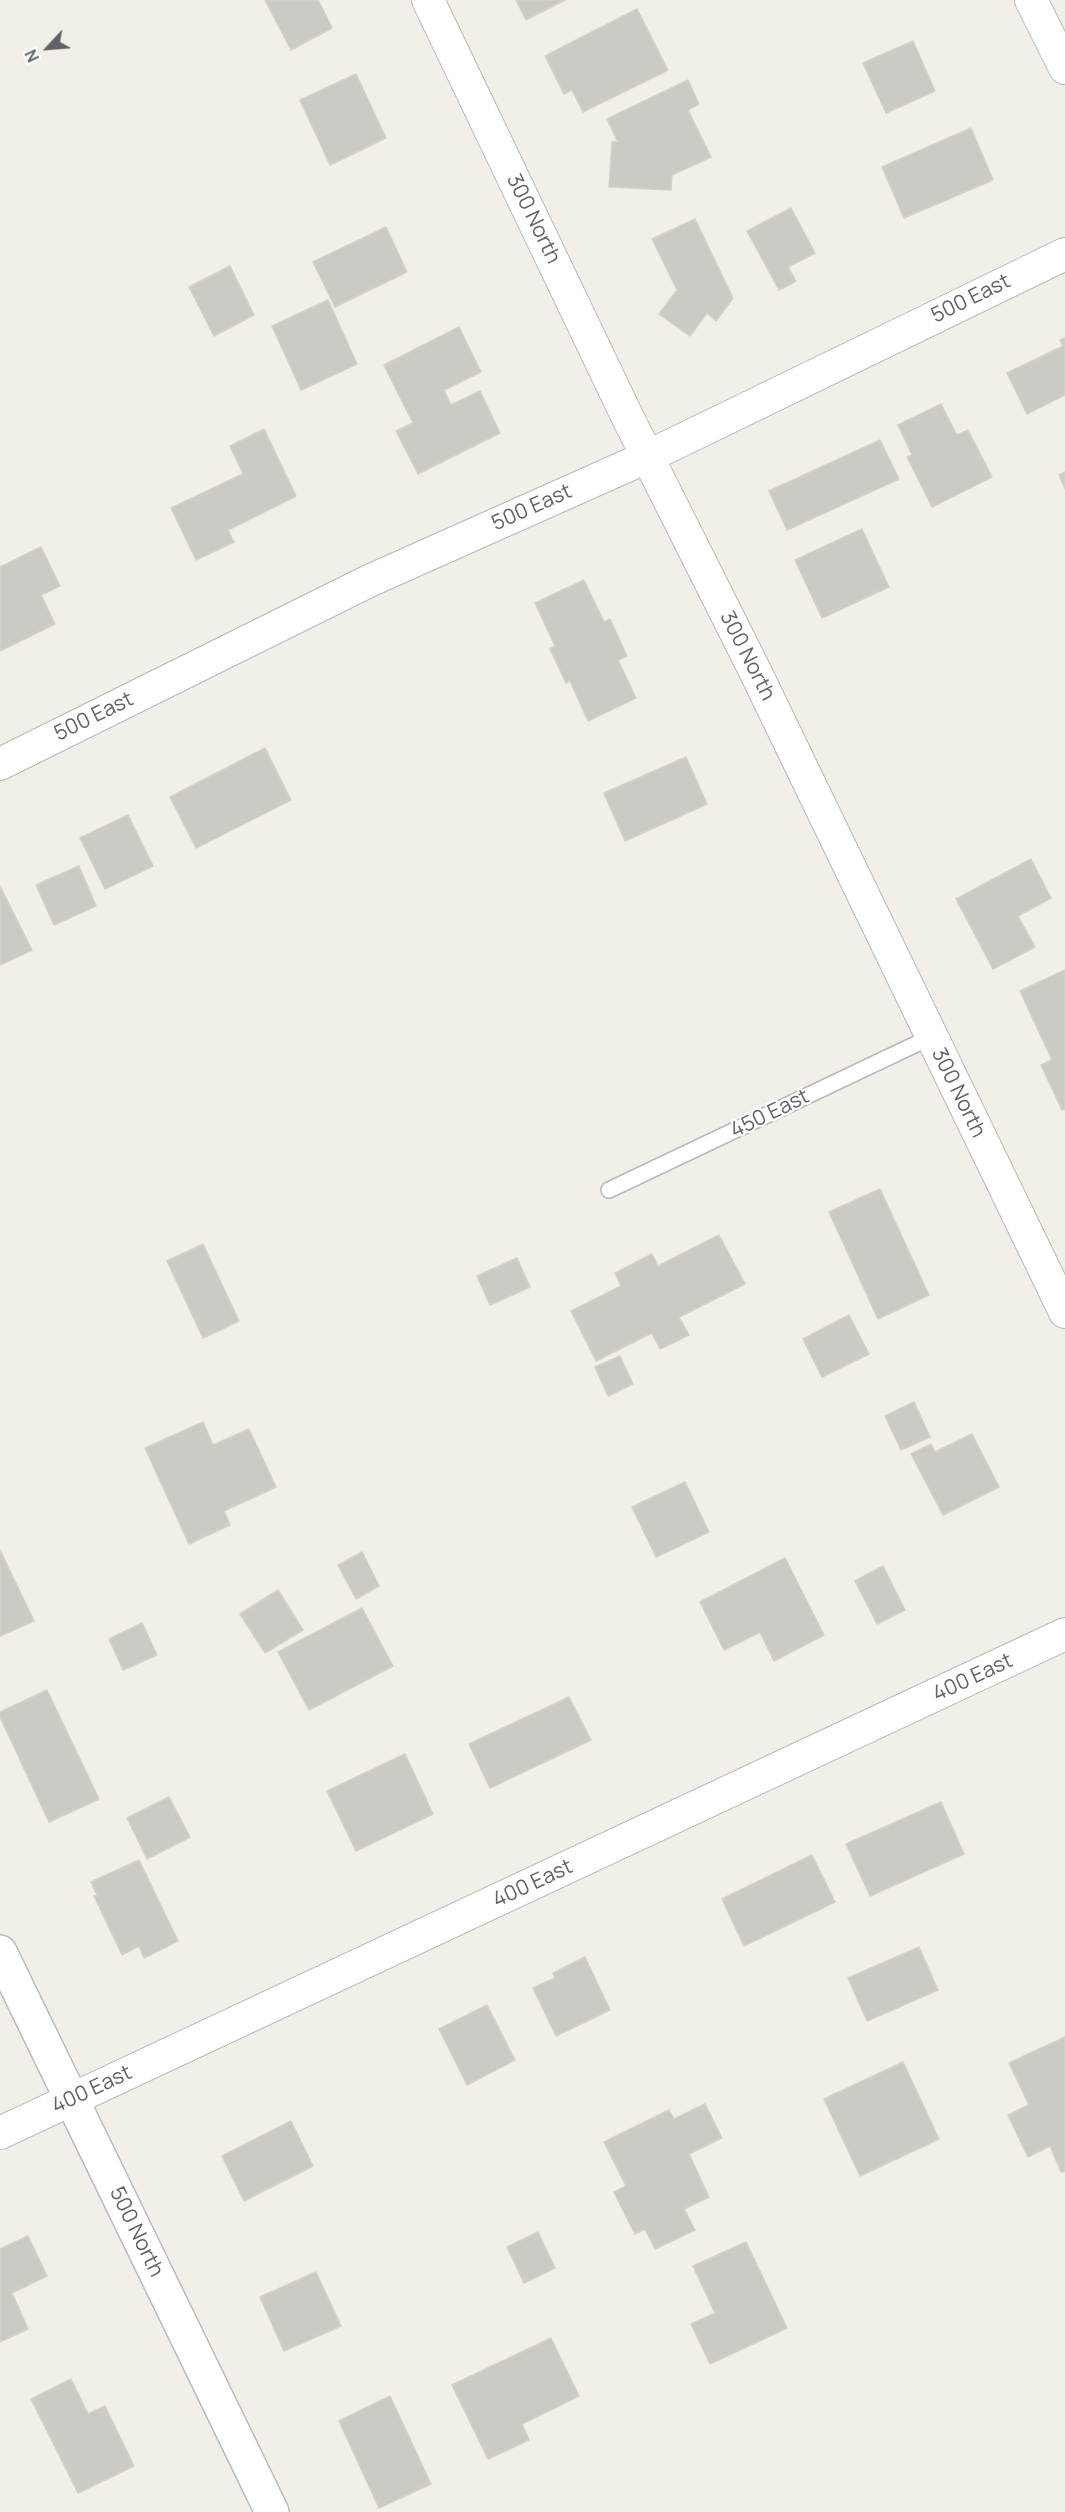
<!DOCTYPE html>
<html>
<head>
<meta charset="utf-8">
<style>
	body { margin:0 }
	#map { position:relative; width:1065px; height:2512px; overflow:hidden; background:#f1efe8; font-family:Manrope,sans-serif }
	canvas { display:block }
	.north { position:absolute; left:18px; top:18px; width:60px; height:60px; -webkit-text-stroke:4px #fff; paint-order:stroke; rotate:244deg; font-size:16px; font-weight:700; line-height:24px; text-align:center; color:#5f6368 }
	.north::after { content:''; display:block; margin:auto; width:21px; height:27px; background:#5f6368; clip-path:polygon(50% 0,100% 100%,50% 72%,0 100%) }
</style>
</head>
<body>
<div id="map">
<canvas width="1065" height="2512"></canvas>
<div class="north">N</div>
</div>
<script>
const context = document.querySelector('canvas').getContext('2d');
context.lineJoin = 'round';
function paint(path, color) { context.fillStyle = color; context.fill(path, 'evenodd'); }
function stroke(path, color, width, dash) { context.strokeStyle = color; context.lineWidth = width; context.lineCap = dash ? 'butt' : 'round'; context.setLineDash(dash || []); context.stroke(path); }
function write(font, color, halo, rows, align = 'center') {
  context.font = font + ' Manrope,sans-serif'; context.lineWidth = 4.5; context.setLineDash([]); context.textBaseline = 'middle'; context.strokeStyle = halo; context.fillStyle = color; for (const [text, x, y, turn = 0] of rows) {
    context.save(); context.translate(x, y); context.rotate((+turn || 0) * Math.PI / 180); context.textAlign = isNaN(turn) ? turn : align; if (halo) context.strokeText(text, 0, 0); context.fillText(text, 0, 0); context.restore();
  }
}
const building = new Path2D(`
	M265,0H318L332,28L291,50Z
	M516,0H565L526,20Z
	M637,9L668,70L583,112L572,90L564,94L545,56Z
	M913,41L935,91L886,113L863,63Z
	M356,74L386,138L330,165L300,100Z
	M688,80L699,104L688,110L711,157L672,175L671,190L609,187L612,142H618L607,119Z
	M971,128L993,180L904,218L882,167Z
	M791,208L815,253L788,267L796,281L779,290L747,231Z
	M695,219L733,298L716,321L707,313L690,336L659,314L677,290L652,239Z
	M386,227L407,272L335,307L313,262Z
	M230,266L254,315L214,336L189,287Z
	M328,300L357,364L301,390L272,326Z
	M459,327L481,372L444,390L451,405L480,391L500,433L418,474L396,431L413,423L384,365Z
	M1065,338V395L1027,414L1007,373L1063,346L1060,340Z
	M941,404L957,435L968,430L992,477L932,507L907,457L912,455L898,425Z
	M264,429L296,496L228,530L234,542L196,560L171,508L243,474L230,446Z
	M880,440L899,479L787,530L769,491Z
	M1065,472V489L1059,475Z
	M862,529L889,587L822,618L795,560Z
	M41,547L60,586L41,595L55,624L0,651V567Z
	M584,580L604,622L610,619L627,656L618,660L636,698L588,721L570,681L566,683L550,649L555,646L535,603Z
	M265,748L291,800L196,848L170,797Z
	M686,757L707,804L625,841L604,793Z
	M128,815L153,866L105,889L80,838Z
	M1031,859L1051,898L1018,916L1035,947L993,969L956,899Z
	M79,866L96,906L54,925L36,885Z
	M0,886L32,950L0,965Z
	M1065,970V1109L1062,1110L1041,1065L1052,1060L1020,991Z
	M880,1189L929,1295L878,1319L829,1212Z
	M719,1235L745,1284L679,1317L689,1335L660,1349L652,1333L596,1361L571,1311L621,1286L615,1273L652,1254L658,1266Z
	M203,1244L239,1321L203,1338L167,1261Z
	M517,1258L530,1287L490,1305L477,1276Z
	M849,1315L869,1354L822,1377L803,1339Z
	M620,1356L633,1384L608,1396L595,1367Z
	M914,1402L930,1437L901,1450L885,1416Z
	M203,1422L213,1445L249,1429L276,1487L224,1511L230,1525L189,1544L145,1448Z
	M972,1434L999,1487L943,1515L911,1454L931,1444L935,1452Z
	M685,1482L709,1532L656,1557L632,1507Z
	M0,1550L34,1621L0,1636Z
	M362,1552L379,1586L356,1599L338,1565Z
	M785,1558L824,1635L774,1661L760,1632L724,1650L700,1602Z
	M883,1566L905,1610L877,1624L855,1581Z
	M278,1590L303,1630L265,1653L240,1614Z
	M362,1608L393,1666L309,1710L278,1652Z
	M142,1623L157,1655L123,1670L109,1639Z
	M47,1690L99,1799L49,1822L0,1717V1712Z
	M569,1697L591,1740L490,1788L469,1744Z
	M405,1754L433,1814L356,1851L327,1791Z
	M169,1797L190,1837L147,1859L127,1818Z
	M941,1802L964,1854L870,1896L846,1844Z
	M812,1855L835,1902L744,1946L722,1899Z
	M139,1860L178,1941L144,1958L139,1946L122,1955L94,1896L97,1895L91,1882Z
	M919,1947L938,1990L867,2021L848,1978Z
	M585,1957L610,2010L556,2036L533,1988L555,1978L553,1973Z
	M487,2005L515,2060L467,2085L439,2029Z
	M1065,2037V2171L1061,2172L1050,2146L1028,2157L1008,2115L1029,2105L1009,2063Z
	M903,2062L939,2139L860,2176L824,2099Z
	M705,2104L722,2138L689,2154L709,2197L684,2209L695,2230L655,2249L645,2229L635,2234L614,2192L626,2186L604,2142L669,2110L674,2119Z
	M291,2121L313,2166L244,2201L222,2156Z
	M538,2232L555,2268L524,2283L507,2247Z
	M28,2236L47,2276L12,2293L28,2329L0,2342V2249Z
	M746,2242L787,2328L710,2364L691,2324L715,2313L693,2266Z
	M316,2272L341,2326L284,2351L260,2297Z
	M551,2338L579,2396L522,2424L529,2440L488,2459L452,2385Z
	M71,2379L88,2414L105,2406L134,2466L78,2493L31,2399Z
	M390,2396L431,2484L379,2508L339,2421Z`);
const lane = new Path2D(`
	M609,1190L931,1037`);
const street = new Path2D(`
	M428,0L627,416L755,671L1065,1312
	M1031,0L1065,68
	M0,764L369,581L647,457L1065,254
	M0,2133L1065,1634`);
const secondary = new Path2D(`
	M0,1952L272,2512`);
const streetNames = [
	["300 North",533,219,64],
	["500 East",971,299,-26],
	["500 East",532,508,-24],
	["300 North",747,656,63],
	["500 East",94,717,-26],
	["300 North",958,1093,64],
	["450 East",770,1114,-26],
	["400 East",973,1678,-25],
	["400 East",533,1884,-25],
	["400 East",92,2090,-25],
	["500 North",136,2232,64]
];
paint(building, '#cccac5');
stroke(building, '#d6d1c6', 1.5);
stroke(lane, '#b5b8bc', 18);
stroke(street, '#b5b8bc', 34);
stroke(secondary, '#b6babf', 36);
stroke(lane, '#fff', 15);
stroke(street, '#fff', 32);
stroke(secondary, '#fff', 33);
write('21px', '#5f6368', '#fff', streetNames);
</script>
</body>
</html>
